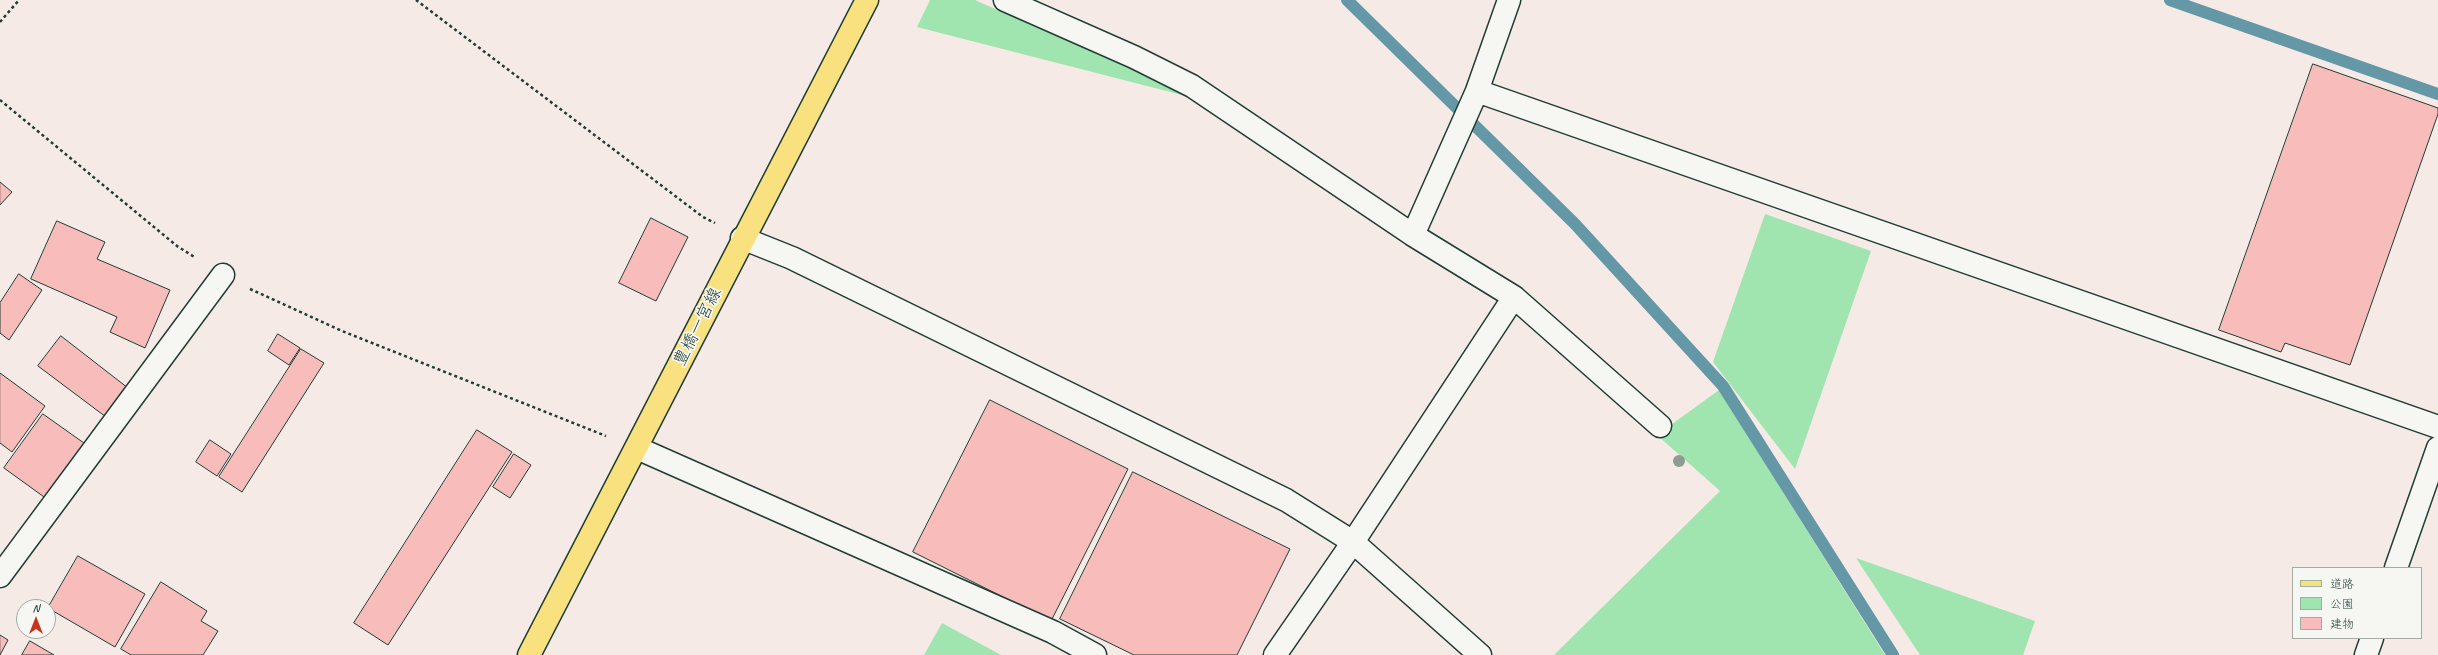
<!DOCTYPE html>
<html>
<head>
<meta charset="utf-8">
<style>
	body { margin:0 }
	#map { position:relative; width:2438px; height:655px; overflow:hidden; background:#f6eae7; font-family:Caveat,"Klee One",sans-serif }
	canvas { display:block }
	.legend { position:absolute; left:2292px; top:567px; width:130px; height:72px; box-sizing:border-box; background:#f6f6f2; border:1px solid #a0aca6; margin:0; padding:5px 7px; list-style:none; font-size:12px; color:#1f3d34 }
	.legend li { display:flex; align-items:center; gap:8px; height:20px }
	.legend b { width:20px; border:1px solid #a0aca6 }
	.north { position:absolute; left:16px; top:599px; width:40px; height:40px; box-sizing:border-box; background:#f6f6f2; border:1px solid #a0aca6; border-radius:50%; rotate:0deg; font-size:11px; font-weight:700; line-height:16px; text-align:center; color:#1f3d34 }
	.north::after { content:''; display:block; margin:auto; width:14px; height:18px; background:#c8321e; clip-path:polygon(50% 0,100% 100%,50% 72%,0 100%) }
</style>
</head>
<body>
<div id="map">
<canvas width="2438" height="655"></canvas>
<ul class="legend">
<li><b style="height:5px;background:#fae180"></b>道路</li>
<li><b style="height:11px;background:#a0e4b0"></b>公園</li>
<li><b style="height:11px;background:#f8bcba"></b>建物</li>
</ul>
<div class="north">N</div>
</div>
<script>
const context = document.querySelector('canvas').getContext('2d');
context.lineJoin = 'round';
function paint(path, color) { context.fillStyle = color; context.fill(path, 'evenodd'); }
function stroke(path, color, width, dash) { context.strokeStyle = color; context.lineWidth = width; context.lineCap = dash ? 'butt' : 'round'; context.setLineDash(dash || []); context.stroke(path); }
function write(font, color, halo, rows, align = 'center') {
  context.font = font + ' Caveat,"Klee One",sans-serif'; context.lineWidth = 3.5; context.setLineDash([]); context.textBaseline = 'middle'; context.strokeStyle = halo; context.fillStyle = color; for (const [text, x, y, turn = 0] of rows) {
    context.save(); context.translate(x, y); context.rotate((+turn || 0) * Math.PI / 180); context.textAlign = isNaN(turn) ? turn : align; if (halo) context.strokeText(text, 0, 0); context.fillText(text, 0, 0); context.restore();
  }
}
const green = new Path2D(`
	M930,0H975L1129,68L1186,96L917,27Z
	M1765,214L1871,251L1795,469L1713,362Z
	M1719,390L1875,639L1885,655H1554L1720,491L1657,435Z
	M1856,558L2035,621L2023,655H1920Z
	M942,623L1001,655H924Z`);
const stream = new Path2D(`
	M1347,0L1575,224L1723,386L1893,655
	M2170,0L2438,94`);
const building = new Path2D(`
	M2313,64L2438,108V114L2350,365L2285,343L2281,352L2219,330Z
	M0,182L12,192L0,205Z
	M651,218L688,237L656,301L619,283Z
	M57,221L105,242L97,259L170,290L145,348L110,332L117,317L31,279Z
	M19,274L42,290L9,340L0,333V303Z
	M278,334L300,348L289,365L268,351Z
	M61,336L128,388L106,417L38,366Z
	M301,349L324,363L242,492L219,477Z
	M0,373L45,406L12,452L0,443Z
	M990,400L1128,469L1051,621L913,552Z
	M43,414L91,448L51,502L4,468Z
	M477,430L512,452L388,645L354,623Z
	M210,440L231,454L217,476L196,462Z
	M514,454L531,465L510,498L493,487Z
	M1133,472L1290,549L1237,655H1134L1060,619Z
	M78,556L145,594L115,647L48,608Z
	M161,582L207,611L201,621L218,631L203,655H131L121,649Z
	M0,635L8,640L0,655Z
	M30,641L54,655H22Z`);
const path = new Path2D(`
	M416,0L703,217L715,223
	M0,22L19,0
	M0,100L177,246L196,258
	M250,289L342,331L606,436`);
const minor = new Path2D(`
	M1005,0L1134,57L1192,86L1413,235L1514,297L1353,542L1275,655
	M1477,91L2438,427
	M1413,235L1477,91L1509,0
	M742,238L792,258L1286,500L1353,542L1480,655
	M1514,297L1660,426
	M637,448L1053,632L1095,655
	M2396,568L2438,448
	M0,576L223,275
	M2366,655L2372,638`);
const major = new Path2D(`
	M529,655C643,437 753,218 867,0`);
const trees = [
	[1679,461]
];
const streetNames = [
	["豊橋一宮線",698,327,-63]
];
paint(green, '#a0e4b0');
stroke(stream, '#6498a7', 12);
paint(building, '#f8bcba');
stroke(building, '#1f3d34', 1);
stroke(minor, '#1f3d34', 25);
stroke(major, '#1f3d34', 25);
stroke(path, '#1f3d34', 2.5, [3, 3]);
stroke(minor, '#f6f6f2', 22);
stroke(major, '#fae180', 22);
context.fillStyle = '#8e9d92';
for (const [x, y] of trees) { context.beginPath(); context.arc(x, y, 6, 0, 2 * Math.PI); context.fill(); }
write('17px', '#1f3d34', '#f6f6f2', streetNames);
</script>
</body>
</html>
